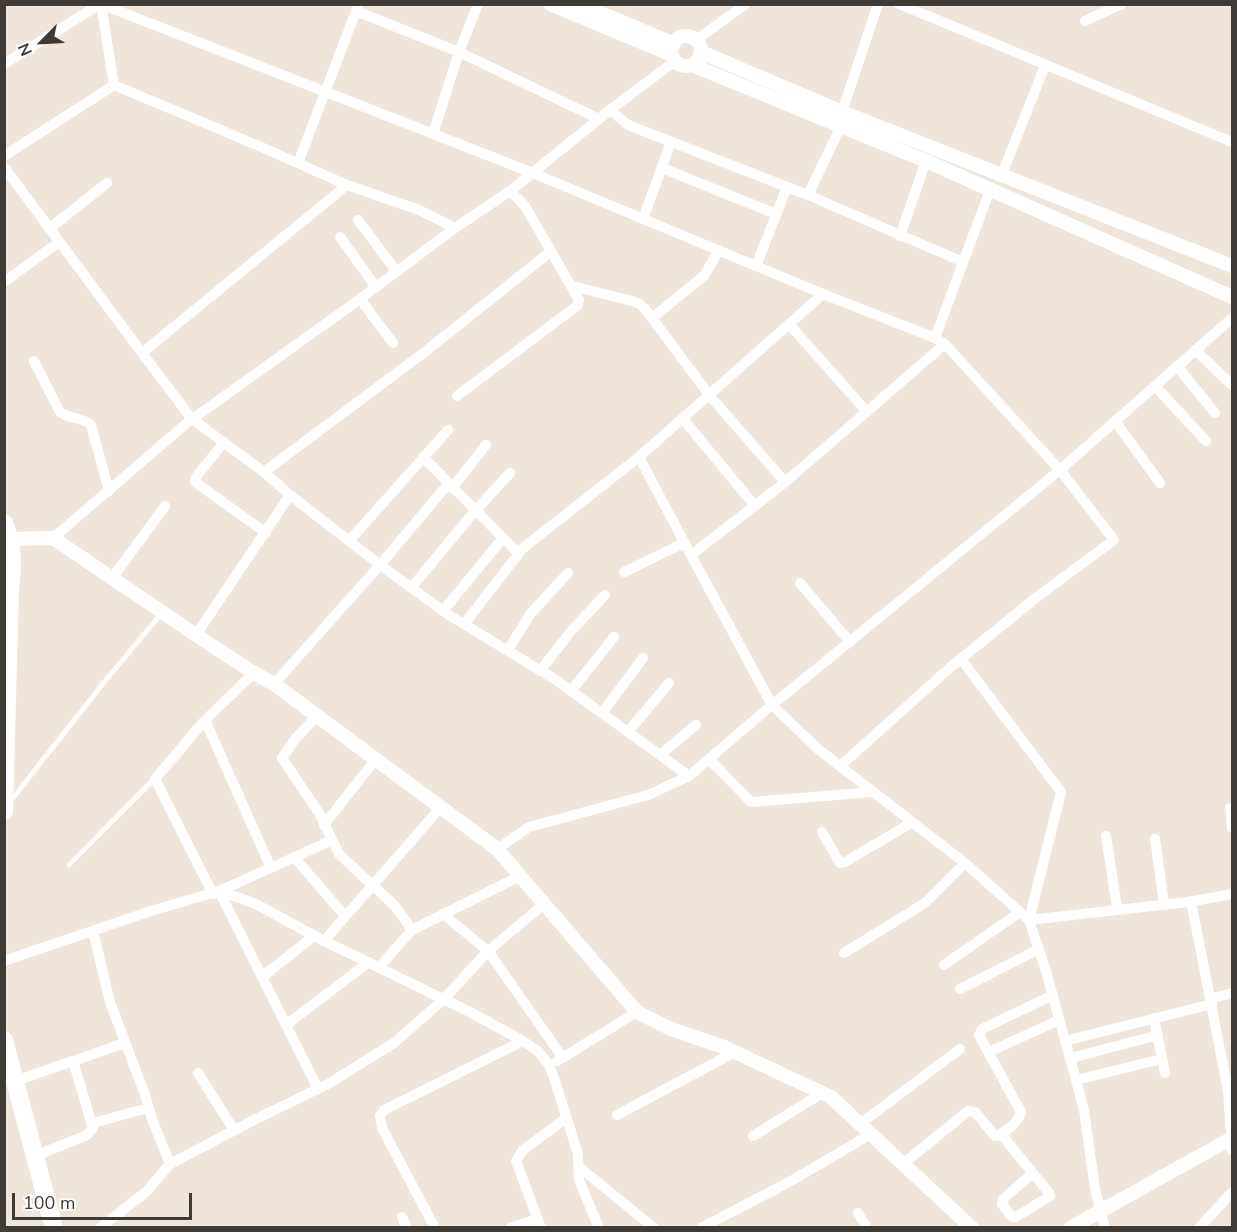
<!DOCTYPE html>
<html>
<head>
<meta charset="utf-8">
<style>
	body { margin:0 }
	#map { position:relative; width:1237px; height:1232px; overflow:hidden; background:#efe5db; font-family:"Nunito Sans",sans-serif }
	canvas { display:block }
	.frame { position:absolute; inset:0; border:6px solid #3e3a36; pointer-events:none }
	.north { position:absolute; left:12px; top:12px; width:60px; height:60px; -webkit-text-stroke:4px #fff; paint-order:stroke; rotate:246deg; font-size:16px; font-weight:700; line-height:24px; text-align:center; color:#3e3a36 }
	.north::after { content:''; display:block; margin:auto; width:21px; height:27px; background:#3e3a36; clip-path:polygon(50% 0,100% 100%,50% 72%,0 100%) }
	.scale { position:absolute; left:12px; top:1193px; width:180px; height:27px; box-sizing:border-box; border:3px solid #3e3a36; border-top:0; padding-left:8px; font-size:18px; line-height:21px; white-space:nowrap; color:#3e3a36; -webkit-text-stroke:4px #fff; paint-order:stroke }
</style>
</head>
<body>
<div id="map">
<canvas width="1237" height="1232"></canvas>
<div class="frame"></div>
<div class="north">N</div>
<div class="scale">100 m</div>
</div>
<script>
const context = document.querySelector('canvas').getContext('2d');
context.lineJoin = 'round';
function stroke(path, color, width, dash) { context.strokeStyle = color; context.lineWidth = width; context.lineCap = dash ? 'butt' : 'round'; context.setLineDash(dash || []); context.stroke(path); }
const service = new Path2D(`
	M9,803L105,681L161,614
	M69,865L155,778`);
const minor = new Path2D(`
	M101,4L533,173L823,294L935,338L945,344L1060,470L1114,540L1037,597L952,666L840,766
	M101,4L114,85L259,146L347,185
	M899,4L1232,142
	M356,11L459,52L599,119
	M1085,21L1122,4
	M696,40L746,4
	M4,64L100,4
	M610,110L628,125L808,195L963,262
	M842,112L878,4
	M433,134L459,52L478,4
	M4,156L114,85
	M298,163L358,6
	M4,167L142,353
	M662,168L776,214
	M1002,174L1045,66
	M808,195L841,126
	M643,219L671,142
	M358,220L397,272
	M455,228L419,210L347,185L142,353L192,419L264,472L290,495L380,565L449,615L556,680L689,776
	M49,229L107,183
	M900,236L926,161
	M340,237L376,287
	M756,266L787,187
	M4,282L59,242
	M572,286L632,301L640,304L646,310L710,396L785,482
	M360,299L393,343
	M652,318L704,276L719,250
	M789,324L867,412
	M935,338L990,190
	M945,344L783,484L691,555L772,705L818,749L965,863L1029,920L1046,971L1076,1080L1084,1110L1095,1189L1105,1228
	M1195,350L1232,385
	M34,361L60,412C69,419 82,417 91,425L109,491
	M1177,366L1215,413
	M1155,386L1206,441
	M457,396L578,305L579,300L525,206L510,191
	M683,419L755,506
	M1115,421L1160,483
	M224,442L196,477L195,482L266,533
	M423,457L518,553
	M639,457L691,555
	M264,472L426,351L550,252
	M452,488L486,445
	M53,538L187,423L360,299L455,228L510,191L610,110L675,61
	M349,541L448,430
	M624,572L684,543
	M113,577L165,506
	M800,583L850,642
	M411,588L475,511L510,473
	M443,611L503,538
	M465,623L523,548L639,457L823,294
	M196,635L290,495
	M508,650L531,613L568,573
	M961,659L1061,792L1029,920L1188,902L1232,894
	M540,671L572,630L605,595
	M254,673L205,720L271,868L219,891L318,1089
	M274,684L380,565L448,484
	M571,691L614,637
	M602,713L643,658
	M317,716L296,738L282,758L319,813L339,854L395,906L412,930L520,876
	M205,720L155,779L213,894
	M628,732L669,683
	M660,755L696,725
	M709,759L751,802L874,792
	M1230,808L1232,828
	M324,825L376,759
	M822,832L840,863L845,862L913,822
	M1106,836L1117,908
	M1155,839L1164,904
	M497,849L529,827L648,795L689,776L766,710L1060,470L1232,318
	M294,857L345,916
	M271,868L332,840
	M1191,901L1228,1091L1232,1150
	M443,914L488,951L563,1058
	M93,931L110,1002L144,1092L152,1119L170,1164
	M324,941L441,807
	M844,953L925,903L965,863
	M4,961L151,911L219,891L254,903L324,941L470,1012L523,1041L539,1052L549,1065L555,1081L578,1154L579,1180L599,1228
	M944,965L1020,912
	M379,967L412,930
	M262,977L314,936
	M960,989L1039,949
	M1211,999L1232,993
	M1154,1018L1165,1073
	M286,1025L369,962
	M1065,1041L1212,1004
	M989,1052L1059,1020
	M1071,1058L1158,1035
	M557,1061L637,1012
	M198,1073L234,1130
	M1076,1080L1162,1059
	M15,1081L125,1043
	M617,1115L735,1052
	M93,1123L148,1108
	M860,1124L960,1049
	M1001,1134L1049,1193L1050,1196L1016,1217H1012L1002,1204L1003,1199L1033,1173
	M753,1136L822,1093
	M35,1156L87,1135L93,1128L73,1061
	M903,1164L968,1111L975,1112L995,1136C1005,1133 1019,1122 1021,1112L979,1035L982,1029L1053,995
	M578,1166L654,1228
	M858,1213L867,1228
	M402,1217L407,1228
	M100,1228L147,1191L170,1164L256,1119L328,1084L394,1043L444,999L488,951L544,904
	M435,1228L382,1128L380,1116L384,1110L523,1041
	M510,1228L538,1219
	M541,1228L516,1161L522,1151L566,1118
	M701,1228L791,1181L871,1134
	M1199,1228L1232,1192`);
const tertiary = new Path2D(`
	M550,4L672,55
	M580,4L674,44
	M671 51a15 15 0 1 1 30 0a15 15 0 1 1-30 0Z
	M701,52L842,112L1232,266
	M692,65L926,161L1232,297
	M11,539L53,538L196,635L254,673L274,684L497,849L637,1012L671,1029L724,1047L831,1097L972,1228
	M1070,1228L1232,1138`);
const primary = new Path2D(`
	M4,523C14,546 13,566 10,590L4,811
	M4,1040L54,1228`);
stroke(service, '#fff', 5);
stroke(minor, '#fff', 10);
stroke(tertiary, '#fff', 14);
stroke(primary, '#fff', 18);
</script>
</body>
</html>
